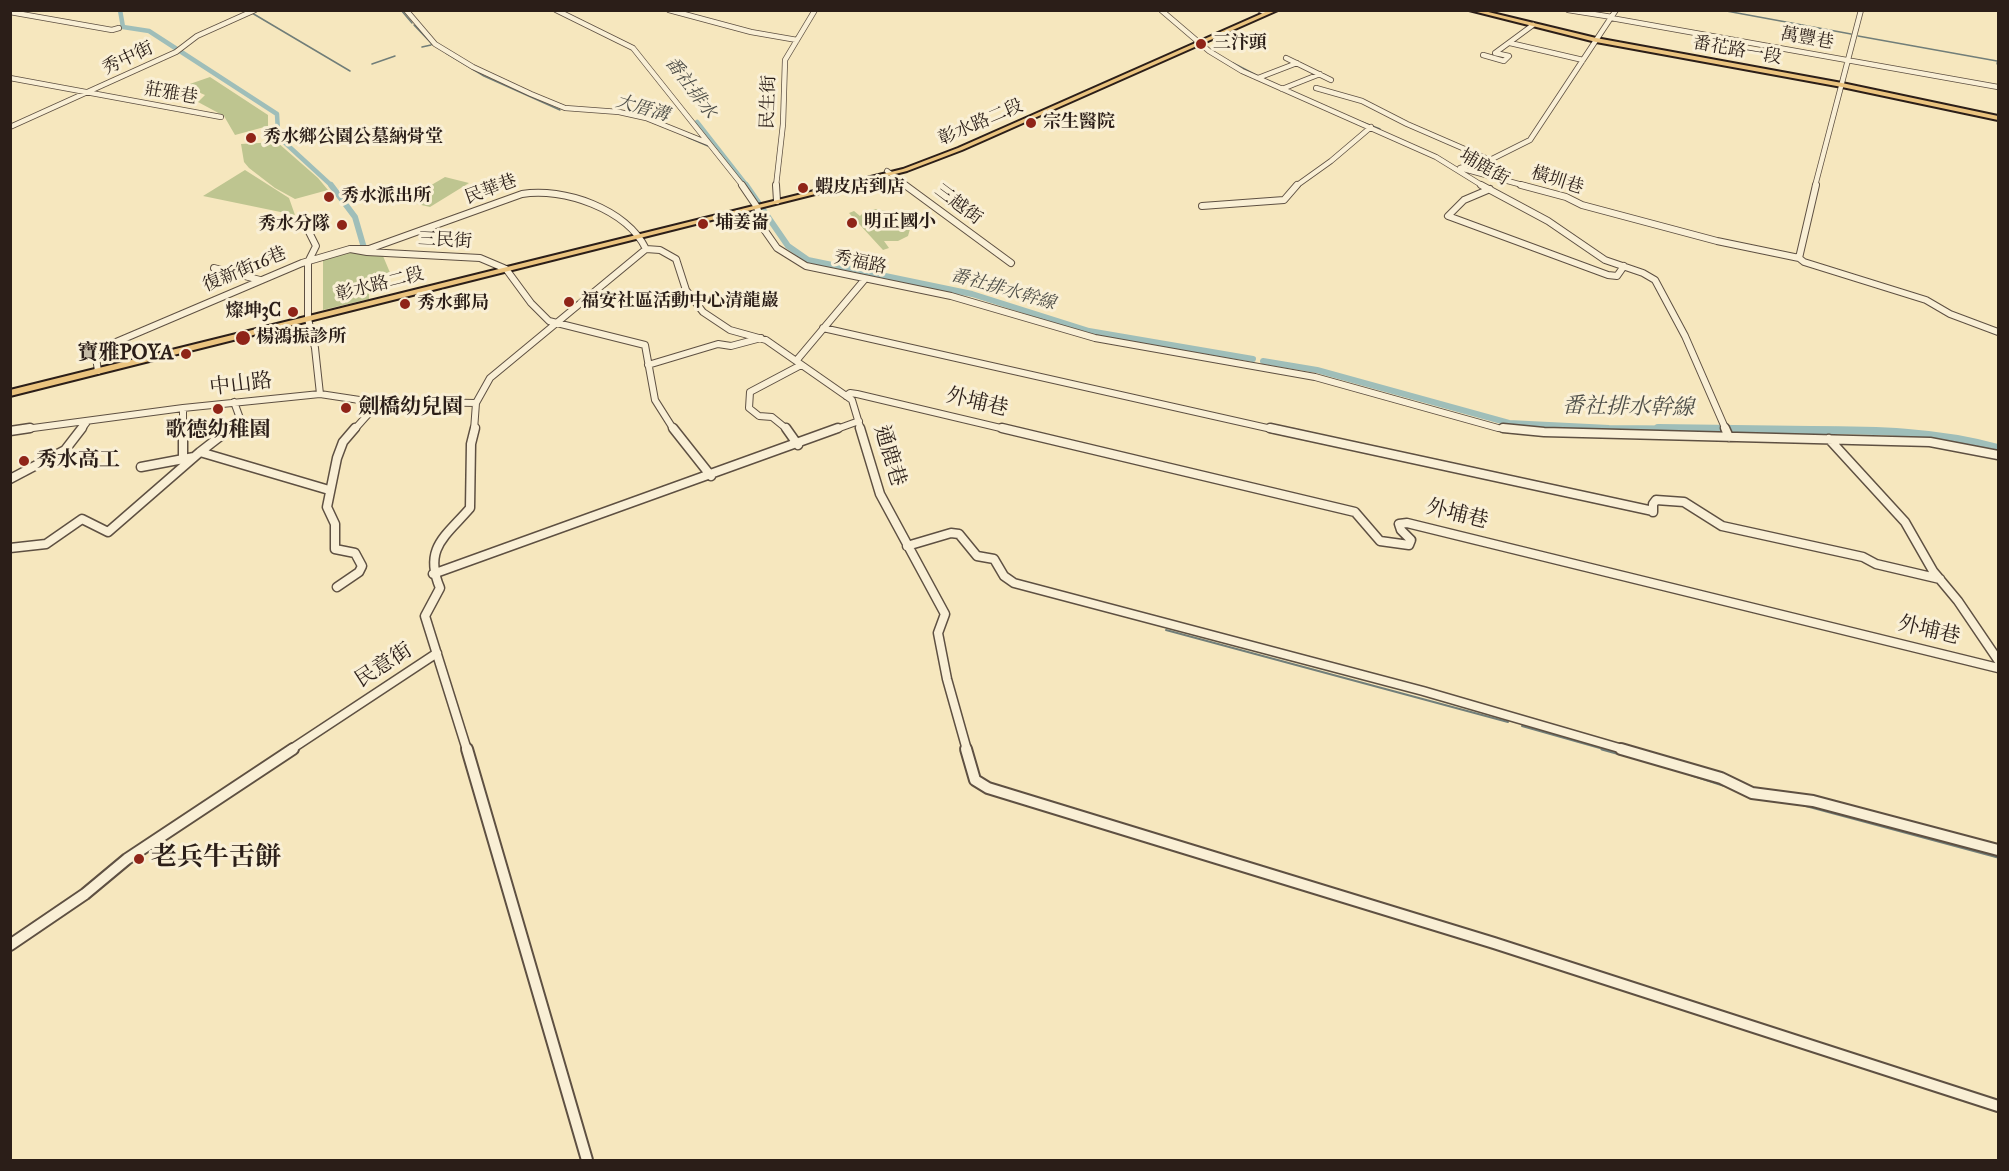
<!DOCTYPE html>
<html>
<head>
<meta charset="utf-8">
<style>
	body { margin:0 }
	#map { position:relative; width:2009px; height:1171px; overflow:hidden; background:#f6e7be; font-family:"IM FELL Great Primer",serif }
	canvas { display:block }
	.frame { position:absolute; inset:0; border:12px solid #2b1e18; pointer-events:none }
</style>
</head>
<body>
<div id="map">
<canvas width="2009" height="1171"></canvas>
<div class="frame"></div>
</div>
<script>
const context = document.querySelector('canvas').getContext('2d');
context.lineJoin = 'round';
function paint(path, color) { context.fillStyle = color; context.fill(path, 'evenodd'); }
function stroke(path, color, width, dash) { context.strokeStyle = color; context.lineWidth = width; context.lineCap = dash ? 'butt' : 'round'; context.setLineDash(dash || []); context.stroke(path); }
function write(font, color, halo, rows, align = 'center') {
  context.font = font + ' "IM FELL Great Primer","Noto Serif TC",serif'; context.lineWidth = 6; context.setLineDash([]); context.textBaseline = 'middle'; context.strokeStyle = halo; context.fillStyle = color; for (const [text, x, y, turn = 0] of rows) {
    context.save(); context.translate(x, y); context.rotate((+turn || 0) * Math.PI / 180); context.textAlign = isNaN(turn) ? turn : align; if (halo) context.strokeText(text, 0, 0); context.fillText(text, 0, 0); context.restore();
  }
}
const green = new Path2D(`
	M210,77L268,115V126L235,135L224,116L198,102L205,95L184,86Z
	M277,142L318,178L328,190L295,199L275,188L249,168L244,162L241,144Z
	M245,170L289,198L295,215L203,196Z
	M445,177L469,183L430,207L404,201Z
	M875,209L893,212L910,229L908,236L898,241H884L889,248L883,250L849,213L854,211L860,216L864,212Z
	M351,251L383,256L391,275L372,280L378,289L369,293V299L323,310V260Z`);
const streamFar2 = new Path2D(`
	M401,10L412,23
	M1721,10L1851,34
	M252,13L350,71
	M414,25L432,44
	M1858,36L1997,61
	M422,47L431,45
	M446,53L484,76L560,110
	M1233,63L1258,76
	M1997,63L1998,66
	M372,64L395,56
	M1998,103V115
	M1362,122L1380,129
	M687,137L708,146`);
const streamFar1 = new Path2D(`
	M1166,630L1508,722
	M1522,726L1607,750`);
const stream = new Path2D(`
	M1602,749L1620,754
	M1692,775L1723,785
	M1804,805L1998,857`);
const canalFar2 = new Path2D(`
	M120,10L123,27L149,31L277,114L278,132L283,141L332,186
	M697,122L747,186`);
const canalFar1 = new Path2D(`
	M331,185L355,217L364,248
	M746,185L788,246L808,260L972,294L1089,331L1253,359
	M1263,361L1317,370L1509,423L1609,428L1841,430`);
const canal = new Path2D(`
	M1658,428C1709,429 1760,429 1811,430C1874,430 1937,431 1998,448`);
const minorFar3 = new Path2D(`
	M406,10L435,44L473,67L531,94L565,108L619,112L646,118L708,143
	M556,10L633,48L743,186
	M669,10L751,32L797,40
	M1161,10L1209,51L1242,71L1436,157L1483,186
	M1260,10L1264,12
	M1568,10L1612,17
	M10,12L112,30L119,28
	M1611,18L1998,87
	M1510,43L1583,60
	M1483,55L1504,61L1509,56L1495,53L1533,25
	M1286,58L1331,80
	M10,78L221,117
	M1258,78L1297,63
	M1316,88L1362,101L1407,124L1490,160
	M1282,89L1320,74
	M10,127L176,52L197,36L255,10
	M887,171L907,186
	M776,186L783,124L785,60L815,10
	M1296,186L1331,161L1371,127
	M1526,186L1460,168L1490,160L1530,140L1616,10
	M1815,186L1861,10`);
const minorFar2 = new Path2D(`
	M742,185L757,207L763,228L777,248L806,266L951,296L1095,338L1315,377L1498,428L1520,430
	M776,185L777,201
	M905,185L1011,263
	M1481,185L1548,221L1605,260L1643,273L1655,280L1685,336L1726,430
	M1521,185L1566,197L1582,205L1717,241L1799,258L1804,262L1926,300L1950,314L1998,332
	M1490,189L1464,200L1448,216L1608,275L1617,276L1624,266
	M1202,206L1284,200L1297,185
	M304,222L316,246L308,262V319L315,348L320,394
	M350,249H369L522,194C563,187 627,209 646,249L490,378L476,403L474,430
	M646,249L660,250L676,259L686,290L703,312L730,330L766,340L852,400L861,430
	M1799,258L1816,185
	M214,268L260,280
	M823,328L1276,430
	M796,361L865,279
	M648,365L718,344L731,346L761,338
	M98,371L95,351L302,263L350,249L367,252L480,258L506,269L531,303L549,321L645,345L655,400L674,430
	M846,396L850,393L857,394L1009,430
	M183,408V430
	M18,430L183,408L320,394L366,401L476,403
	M81,430L87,422
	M229,430L241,421L234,402
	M354,430L379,402
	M788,430L772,417L759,416L749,408L750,392L801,365
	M834,430L859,421`);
const minorFar1 = new Path2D(`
	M183,428V459
	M673,428L711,476
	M786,428L798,445
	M860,428L880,494L945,614L938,633L947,679L967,750
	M1002,428L1355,512L1380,541L1409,545L1411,540L1401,530L1399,524L1407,523L1998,668
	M1270,428L1653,511
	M1503,428L1544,432L1930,442L1998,455
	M1725,428L1729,437
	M10,431L30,428
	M1829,439L1905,522L1933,571L1958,601L1998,660
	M200,452L329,490
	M141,467L194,457
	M10,479L65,450L82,428
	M1653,512V504L1656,500L1684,502L1722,526L1863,557L1876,564L1940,579
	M907,546L951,533L959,534L977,556L994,559L1004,576L1014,583L1423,691L1626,750
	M10,548L46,544L82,519L108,532L200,452L231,428
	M433,574L838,428
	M337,587L359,572L362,566L355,553L335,549V524L327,507L337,458L343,442L355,428
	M290,750L437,653
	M467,750L425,616L440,588C423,548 446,536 470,508L471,444L475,428`);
const minor = new Path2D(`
	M467,749L587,1160
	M966,749L975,780L988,788L1494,943L1998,1106
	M1621,749L1721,778L1752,793L1813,801L1998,850
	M10,945L85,894L127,859L293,749`);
const major = new Path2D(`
	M1270,10H1278L962,150L907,171L10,396V390L903,169L958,148Z
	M1469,10H1480L1596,38L1842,83L1998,116V120L1842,87L1596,42Z`);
const markers = [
	[1201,44,6,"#8f2418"],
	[1031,123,6,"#8f2418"],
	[251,138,6,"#8f2418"],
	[803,188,6,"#8f2418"],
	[329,197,6,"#8f2418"],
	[852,223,6,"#8f2418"],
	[703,224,6,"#8f2418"],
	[342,225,6,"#8f2418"],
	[569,302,6,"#8f2418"],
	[405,304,6,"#8f2418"],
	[293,312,6,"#8f2418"],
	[243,338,8,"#8f2418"],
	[186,354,6,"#8f2418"],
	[346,408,6,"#8f2418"],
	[218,409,6,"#8f2418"],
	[24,461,6,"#8f2418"],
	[139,859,6,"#8f2418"]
];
const farStreetnames = [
	["萬豐巷",1807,39,10],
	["番花路一段",1737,51,10],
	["秀中街",128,59,-25],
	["莊雅巷",171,94,10],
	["民生街",769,102,-88],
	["彰水路二段",981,123,-23],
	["埔鹿街",1484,168,30],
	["橫圳巷",1557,181,18],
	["民華巷",491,190,-20],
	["三越街",958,205,37],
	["三民街",445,241,3],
	["秀福路",860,263,12],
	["復新街16巷",245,270,-23],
	["彰水路二段",380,285,-14]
];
const farPoinames = [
	["三汴頭",1213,44],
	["宗生醫院",1043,123],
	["秀水鄉公園公墓納骨堂",263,138],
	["蝦皮店到店",815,188],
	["秀水派出所",341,197],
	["明正國小",864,223],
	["埔姜崙",715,224],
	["秀水分隊",330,225,"right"],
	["福安社區活動中心清龍巖",581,302],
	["秀水郵局",417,304],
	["燦坤3C",281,312,"right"],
	["楊鴻振診所",256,338]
];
const farWaternames = [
	["番社排水",690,88,53],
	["大厝溝",642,109,16],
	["番社排水幹線",1003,290,16]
];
const poiNames = [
	["寶雅POYA",174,354,"right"],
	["劍橋幼兒園",358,408],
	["歌德幼稚園",218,431,"center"],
	["秀水高工",36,461]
];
const streetNames = [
	["中山路",241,385,-7],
	["外埔巷",977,403,13],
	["通鹿巷",889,456,73],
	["外埔巷",1457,515,14],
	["外埔巷",1929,631,13],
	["民意街",384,666,-33]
];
const waterNames = [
	["番社排水幹線",1628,408,1]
];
const nearPoinames = [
	["老兵牛舌餅",151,859]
];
paint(green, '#bec590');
stroke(streamFar2, '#717e79', 1.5);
stroke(streamFar1, '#717e79', 2);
stroke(stream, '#717e79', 3);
stroke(canalFar2, '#9fbeb9', 4.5);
stroke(canalFar1, '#9fbeb9', 6);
stroke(canal, '#9fbeb9', 8);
stroke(minorFar3, '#5e5042', 6);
stroke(minorFar2, '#5e5042', 8);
stroke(minorFar1, '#5e5042', 11);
stroke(minor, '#5e5042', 14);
stroke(major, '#2b1e18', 4);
stroke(minorFar3, '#f9efd5', 4.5);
stroke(minorFar2, '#f9efd5', 6);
stroke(minorFar1, '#f9efd5', 8);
stroke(minor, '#f9efd5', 10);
paint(major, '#ebc47f');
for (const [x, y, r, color] of markers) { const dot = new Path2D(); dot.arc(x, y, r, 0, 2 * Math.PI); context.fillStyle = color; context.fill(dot); stroke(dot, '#f9efd5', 2); }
write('18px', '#2b1e18', '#f9efd5', farStreetnames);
write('bold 18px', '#2b1e18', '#f9efd5', farPoinames, 'left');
write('italic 18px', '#4e4e48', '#f9efd5', farWaternames);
write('bold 21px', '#2b1e18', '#f9efd5', poiNames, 'left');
write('21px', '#2b1e18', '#f9efd5', streetNames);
write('italic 22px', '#4e4e48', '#f9efd5', waterNames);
write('bold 26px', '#2b1e18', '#f9efd5', nearPoinames, 'left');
</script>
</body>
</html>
